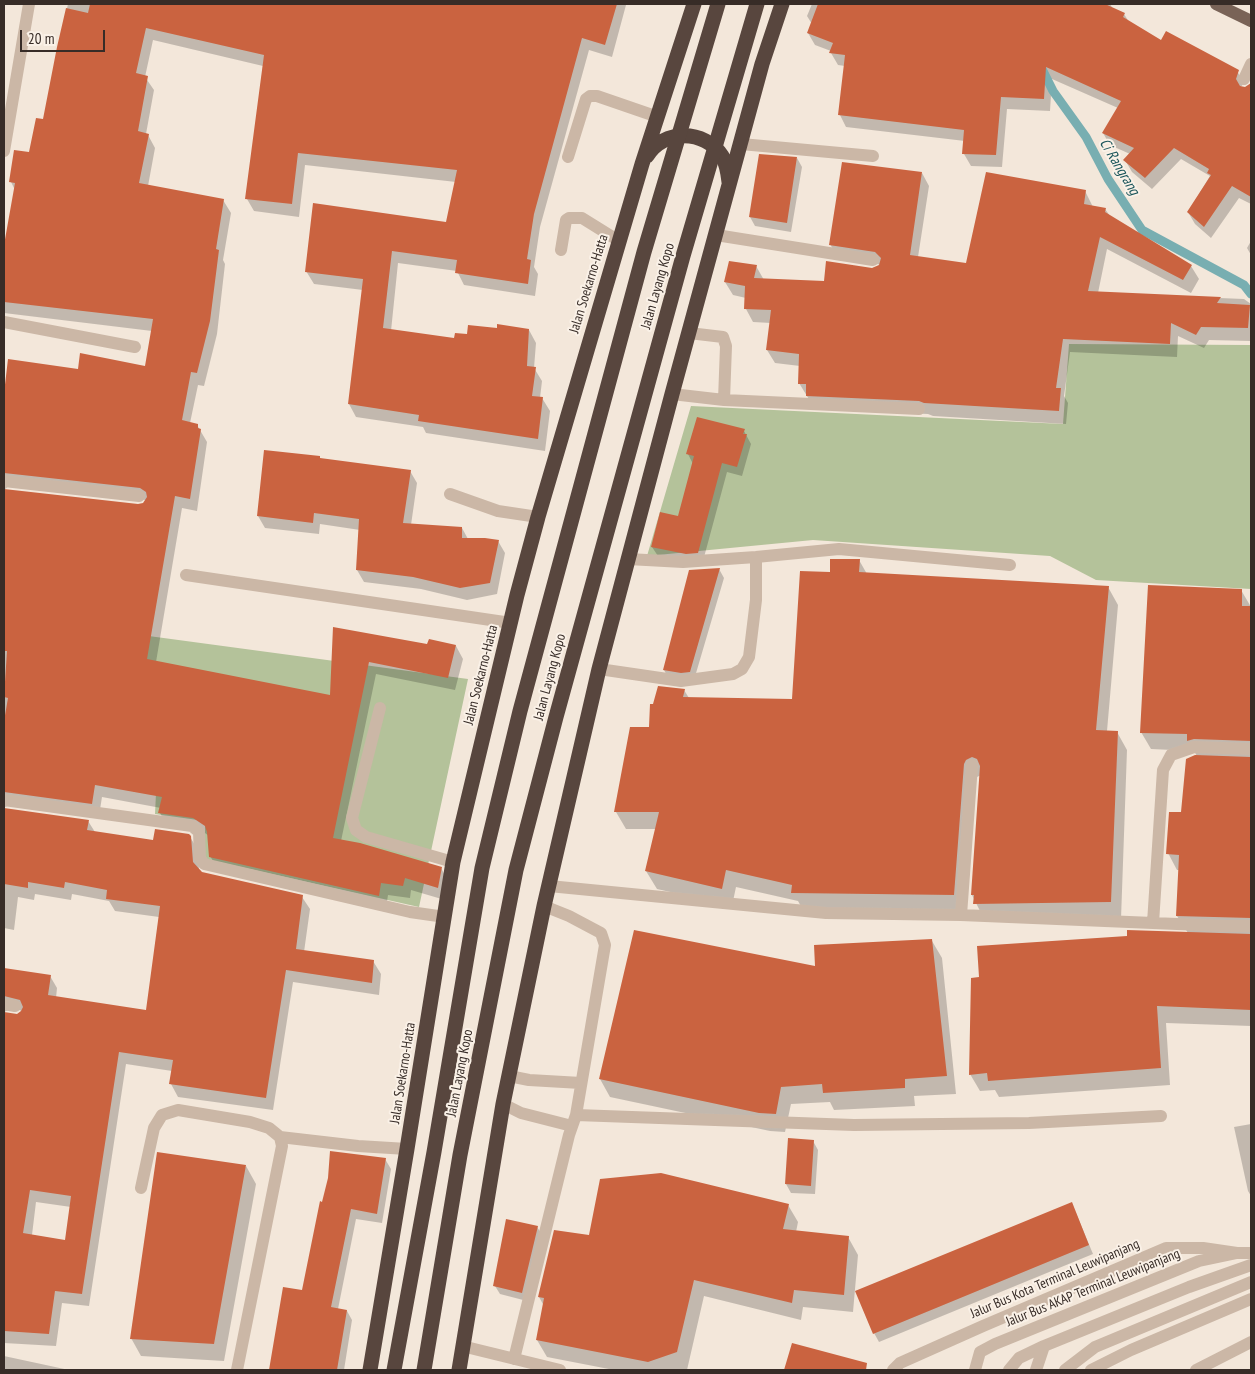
<!DOCTYPE html>
<html>
<head>
<meta charset="utf-8">
<style>
	body { margin:0 }
	#map { position:relative; width:1255px; height:1374px; overflow:hidden; background:#f3e7da; font-family:"PT Sans Narrow",sans-serif }
	canvas { display:block }
	.frame { position:absolute; inset:0; border:5px solid #372c27; pointer-events:none }
	.scale { position:absolute; left:20px; top:30px; width:85px; height:22px; box-sizing:border-box; border:2px solid #372c27; border-top:0; padding-left:6px; font-size:15px; line-height:18px; white-space:nowrap; color:#372c27; -webkit-text-stroke:4px #faf1e7; paint-order:stroke }
</style>
</head>
<body>
<div id="map">
<canvas width="1255" height="1374"></canvas>
<div class="frame"></div>
<div class="scale">20 m</div>
</div>
<script>
const context = document.querySelector('canvas').getContext('2d');
context.lineJoin = 'round';
function paint(path, color) { context.fillStyle = color; context.fill(path, 'evenodd'); }
function stroke(path, color, width, dash) { context.strokeStyle = color; context.lineWidth = width; context.lineCap = dash ? 'butt' : 'round'; context.setLineDash(dash || []); context.stroke(path); }
function write(font, color, halo, rows, align = 'center') {
  context.font = font + ' "PT Sans Narrow",sans-serif'; context.lineWidth = 4; context.setLineDash([]); context.textBaseline = 'middle'; context.strokeStyle = halo; context.fillStyle = color; for (const [text, x, y, turn = 0] of rows) {
    context.save(); context.translate(x, y); context.rotate((+turn || 0) * Math.PI / 180); context.textAlign = isNaN(turn) ? turn : align; if (halo) context.strokeText(text, 0, 0); context.fillText(text, 0, 0); context.restore();
  }
}
const green = new Path2D(`
	M1069,344L1251,345V589L1096,580L1050,556L813,540L647,556L691,406L1063,424Z
	M119,632L468,679L419,907L205,859V821L155,814L156,793Z`);
const shadow = new Path2D(`
	M68,4L626,5L612,57L589,50L540,227L534,267L538,274L535,296L464,285L457,271L398,263L391,331L455,339L498,329L529,330L536,343L534,368L542,381L540,398H542L550,411L545,451L426,433L423,427L356,417L349,404L363,290L314,284L306,271L447,223L456,182L305,165L299,217L254,211L247,199L263,66L153,40L145,77L154,90L146,134L148,135L155,148L148,186L223,200L231,213L223,260L225,264L217,334L204,386L198,385L190,423L197,425L207,442L197,511L182,508L156,662L331,697L334,628L428,645L456,646L463,659L455,690L376,674L341,841L441,868L448,881L445,900L411,890L410,898L388,895L386,908L218,869L210,856L209,836L201,830L167,826L160,813L161,808L102,797L99,816L13,804L5,807L4,809L88,821L95,832L154,841L190,837L198,850L199,871L201,873L302,897L310,909L304,952L373,961L381,974L379,995L293,982L273,1110L178,1097L171,1084L172,1071L126,1064L89,1306L62,1303L56,1346L4,1343V1013L14,1015L25,1012L13,1008L4,1012V969L50,976L57,988L56,998L147,1011L159,917L115,911L109,901L72,894L71,900L35,894L34,900L18,897L14,930L4,928V490L138,505L143,504L146,500L9,486L4,490V403L9,360L79,371L146,368L152,331L4,313V251L74,254L15,190L11,182L30,153L44,121L58,47ZM36,1202L71,1207L66,1242L32,1235Z
	M812,4H1110L1113,9L1124,14L1129,22L1161,41L1237,71L1244,83L1240,88L1251,94V204L1239,198L1211,238L1195,224L1188,212L1210,176L1181,159L1152,189L1132,172L1125,160L1130,154L1110,145L1103,133L1118,108L1052,79L1050,111L1007,109L1002,167L971,166L964,154L965,141L846,127L840,115L845,66L838,65L831,53V51L815,45L808,33L812,24L807,16Z
	M797,158L802,167L791,232L755,226L750,217Z
	M922,173L929,186L918,257L967,265L1085,191L1093,207L1105,209L1110,216L1191,266L1199,279L1191,293L1107,249L1098,293L1244,299L1251,304V341L1209,340L1204,348L1178,336L1177,357L1070,352L1064,396L1068,403L1066,424L933,416L928,414L815,409L799,383L800,366L775,363L767,350L771,323L753,322L746,309V298L733,295L725,282L756,266L764,280L825,282L883,265L838,258L830,244Z
	M1251,241V255L1247,248Z
	M744,431L751,444L742,476L727,472L703,561L658,556L652,547L679,518L693,464L688,454Z
	M320,459L410,471L417,483L411,525L462,528L468,539L498,541L505,553L497,594L467,600L421,589L364,582L357,570L360,530L320,524L319,534L265,528L258,516Z
	M859,560L867,574L1108,587L1118,605L1107,731L1117,732L1127,750L1121,919L985,921L972,895L981,775L975,778L964,912L803,910L798,901L736,887L732,906L657,889L646,871L656,829H626L616,812L650,728L684,690L689,698L793,701L831,574Z
	M719,569L724,578L694,680L669,679L664,670Z
	M1241,590L1251,607V934H1250L1251,937V1026L1166,1023L1170,1085L999,1097L995,1090L980,1091L970,1074L1188,933L1177,916L1180,870H1177L1168,853L1183,814L1197,756L1194,751L1151,749L1141,732Z
	M932,941L942,958L956,1094L914,1096L915,1106L834,1110L830,1102L791,1104L785,1132L770,1131L610,1097L600,1079L816,967Z
	M1251,1124V1196L1248,1191L1234,1127Z
	M813,1141L818,1150L815,1194L791,1193L786,1184Z
	M385,1159L391,1169L382,1223L356,1219L338,1309L347,1311L352,1320L344,1370H270L284,1288L303,1292L323,1204Z
	M246,1166L256,1184L224,1361L141,1356L131,1338Z
	M788,1205L798,1222L796,1232L848,1237L858,1255L853,1312L803,1307L801,1320L704,1296L687,1370H614L547,1357L537,1340L544,1306L539,1297L590,1237Z
	M1076,1213L1093,1254L879,1342L874,1333Z
	M537,1227L543,1236L527,1301L500,1294L495,1286Z
	M793,1344L840,1370H786Z
	M4,1356L69,1370H4Z`);
const stream = new Path2D(`
	M1041,67L1053,91L1086,137L1108,179L1142,230L1244,285L1251,294`);
const building = new Path2D(`
	M90,4H617L605,45L582,38L534,214L527,259L531,260L528,284L455,273L457,260L392,251L383,328L454,338L455,333L467,334L468,325L497,328V324L529,329L527,366L536,367L532,396L543,397L538,439L418,421L419,415L348,404L363,279L305,272L313,203L446,222L457,170L298,153L292,204L245,199L264,55L146,28L136,73L148,76L138,131L149,134L139,183L224,199L216,249L219,250L210,321L197,373L191,372L182,420L198,424V428L201,429L190,499L175,496L147,659L330,695L333,627L427,644L429,639L456,645L448,678L369,662L333,838L360,843L442,867L438,888L405,878L403,886L381,883L379,896L209,857L207,832L205,826L193,818L158,813L162,797L95,785L92,804L4,792V721L8,698L4,697L7,651H4V489L138,504L143,503L147,497L146,492L140,488L4,473V393L8,359L78,369L80,353L145,366L153,319L4,302V245L15,183L9,182L14,150L29,152L36,118L43,119L57,47L66,8L88,13Z
	M818,4H1105L1125,13L1123,17L1161,40L1166,31L1239,70L1236,79L1240,86L1245,87L1251,83V197L1232,186L1204,227L1187,212L1211,175L1207,173L1209,169L1174,148L1145,178L1123,160L1134,148L1102,133L1121,101L1046,67L1044,99L1001,97L996,155L962,154L964,130L838,115L845,55L829,53L833,43L807,33Z
	M759,154L797,157L787,223L749,217Z
	M842,162L922,172L910,255L966,263L986,172L1086,190L1084,204L1106,208L1105,212L1192,265L1183,280L1100,237L1088,291L1221,297L1217,303L1250,305L1248,328L1201,327L1196,335L1171,323L1170,344L1063,339L1056,388H1061L1059,411L924,403L919,401L806,396V384H798L799,354L766,350L771,310L744,309L745,286L724,282L729,261L757,265L754,278L824,281L826,261L872,268L879,265L881,258L875,252L829,245Z
	M697,417L745,429L743,434H747L737,467L722,463L698,553L686,554L651,547L660,512L678,516L694,456L686,454Z
	M264,450L320,456V458L411,470L403,523L462,527V538H485L499,540L490,583L460,588L413,577L356,570L359,519L314,513L313,523L257,516Z
	M830,559H860L859,572L1109,586L1096,730L1118,731L1111,902L973,904L974,895H971L980,766L977,759L972,757L966,760L964,764L954,895L791,893L792,885L726,870L722,889L645,871L659,812H614L630,727H649L650,704H653L658,686L685,689L683,697L792,699L800,571L830,572Z
	M720,568L690,672L681,673L663,670L689,570Z
	M1148,585L1242,589V606H1251V741L1194,739L1187,741V734L1140,733Z
	M1195,755L1251,757V918L1176,916L1179,855L1166,854L1169,812H1181L1186,759Z
	M4,808L89,820L87,830L153,840L155,829L189,834L191,836L193,862L202,872L303,895L296,949L374,960L372,983L286,970L266,1098L169,1084L173,1060L119,1052L82,1294L55,1291L49,1334L4,1331V1012L17,1014L21,1011L23,1007L20,1000L4,996V968L51,975L48,995L146,1010L160,906L106,899L107,890L65,882L64,888L28,882V888L4,884ZM30,1190L71,1196L65,1240L23,1233Z
	M634,930L815,966L814,945L932,939L947,1076L905,1079V1088L823,1093L822,1084L781,1087L776,1114L759,1113L599,1079Z
	M1127,930L1251,934V1010L1157,1006L1161,1068L988,1081L987,1073L969,1075L971,978L979,977L977,946L1127,936Z
	M788,1138L814,1140L811,1186L785,1184Z
	M330,1151L386,1158L377,1214L351,1209L331,1307L347,1310L337,1370H269L283,1287L302,1290L320,1201L322,1202L328,1178Z
	M157,1152L246,1165L214,1344L130,1339Z
	M661,1173L789,1204L783,1229L849,1236L844,1295L794,1290L792,1303L694,1280L677,1352L648,1362L536,1340L544,1298L538,1297L554,1230L589,1235L600,1179Z
	M1072,1202L1089,1245L873,1334L855,1291Z
	M506,1219L538,1226L522,1293L493,1286Z
	M792,1343L867,1363L866,1370H784Z`);
const minor = new Path2D(`
	M1244,79L1251,64
	M741,144L873,156
	M4,151L29,4
	M568,157L586,99L590,96H597L658,117
	M716,235L873,260
	M561,250L566,220L569,218H582L619,241
	M4,322L135,347
	M689,333L723,337L726,346L724,400
	M672,394L724,400L919,409
	M4,481L139,496
	M450,494L498,511L538,517
	M628,559L683,562L756,557L839,549L1010,565
	M186,575L511,623
	M599,669L681,681L733,674L742,669L749,657L756,600V557
	M380,708L352,818L356,830L366,837L453,862
	M4,800L192,826L199,832L200,858L204,864L410,912L445,917
	M549,886L826,913L961,915L1225,926H1251
	M544,906L569,916L601,933L605,945L576,1115
	M961,915L972,765
	M1153,923L1163,770L1171,755L1194,747L1251,749
	M4,1004L15,1006
	M509,1076L529,1080L581,1083
	M503,1104L521,1113L572,1126
	M280,1137L358,1146L407,1149
	M141,1188L154,1128L162,1115L178,1110L250,1122L269,1128L280,1137L282,1146L237,1370
	M462,1346L560,1370
	M514,1359L569,1135L576,1115L854,1125L1029,1123L1161,1116
	M893,1370L900,1363L983,1326L1166,1248H1203L1237,1253
	M975,1370L980,1352L995,1344L1199,1261L1237,1253H1251
	M1009,1370L1019,1358L1044,1346L1189,1287L1251,1265
	M1036,1370L1044,1346
	M1065,1370L1095,1347L1251,1282
	M1091,1370L1131,1350L1251,1299
	M1196,1370L1251,1342`);
const major = new Path2D(`
	M1216,4L1251,21`);
const highway = new Path2D(`
	M647,156C663,129 705,129 722,156C727,164 728,173 729,182
	M370,1370L407,1149L453,862L517,595L538,517L642,164L694,4
	M459,1370L503,1104L544,906L599,669L672,394L762,64L782,4`);
const highwayBridge = new Path2D(`
	M394,1370L434,1152L482,868L520,711L644,252L718,4
	M424,1370L460,1155L516,870L556,717L683,256L757,4`);
const streetNames = [
	["Jalan Soekarno-Hatta",589,284,-73],
	["Jalan Layang Kopo",658,286,-74],
	["Jalan Soekarno-Hatta",481,675,-76],
	["Jalan Layang Kopo",550,677,-75],
	["Jalan Soekarno-Hatta",403,1073,-81],
	["Jalan Layang Kopo",460,1073,-79],
	["Jalur Bus Kota Terminal Leuwipanjang",1055,1279,-23],
	["Jalur Bus AKAP Terminal Leuwipanjang",1093,1288,-22]
];
const waterNames = [
	["Ci Rangrang",1119,167,59]
];
paint(green, '#b4c29a');
paint(shadow, '#0003');
stroke(stream, '#78aeb1', 9);
paint(building, '#ca6340');
stroke(minor, '#cbb7a6', 12);
stroke(major, '#796357', 12);
stroke(highway, '#58463e', 15);
stroke(highwayBridge, '#58463e', 15);
write('14px', '#372c27', '#faf1e7', streetNames);
write('italic 15px', '#1b555a', '#faf1e7', waterNames);
</script>
</body>
</html>
